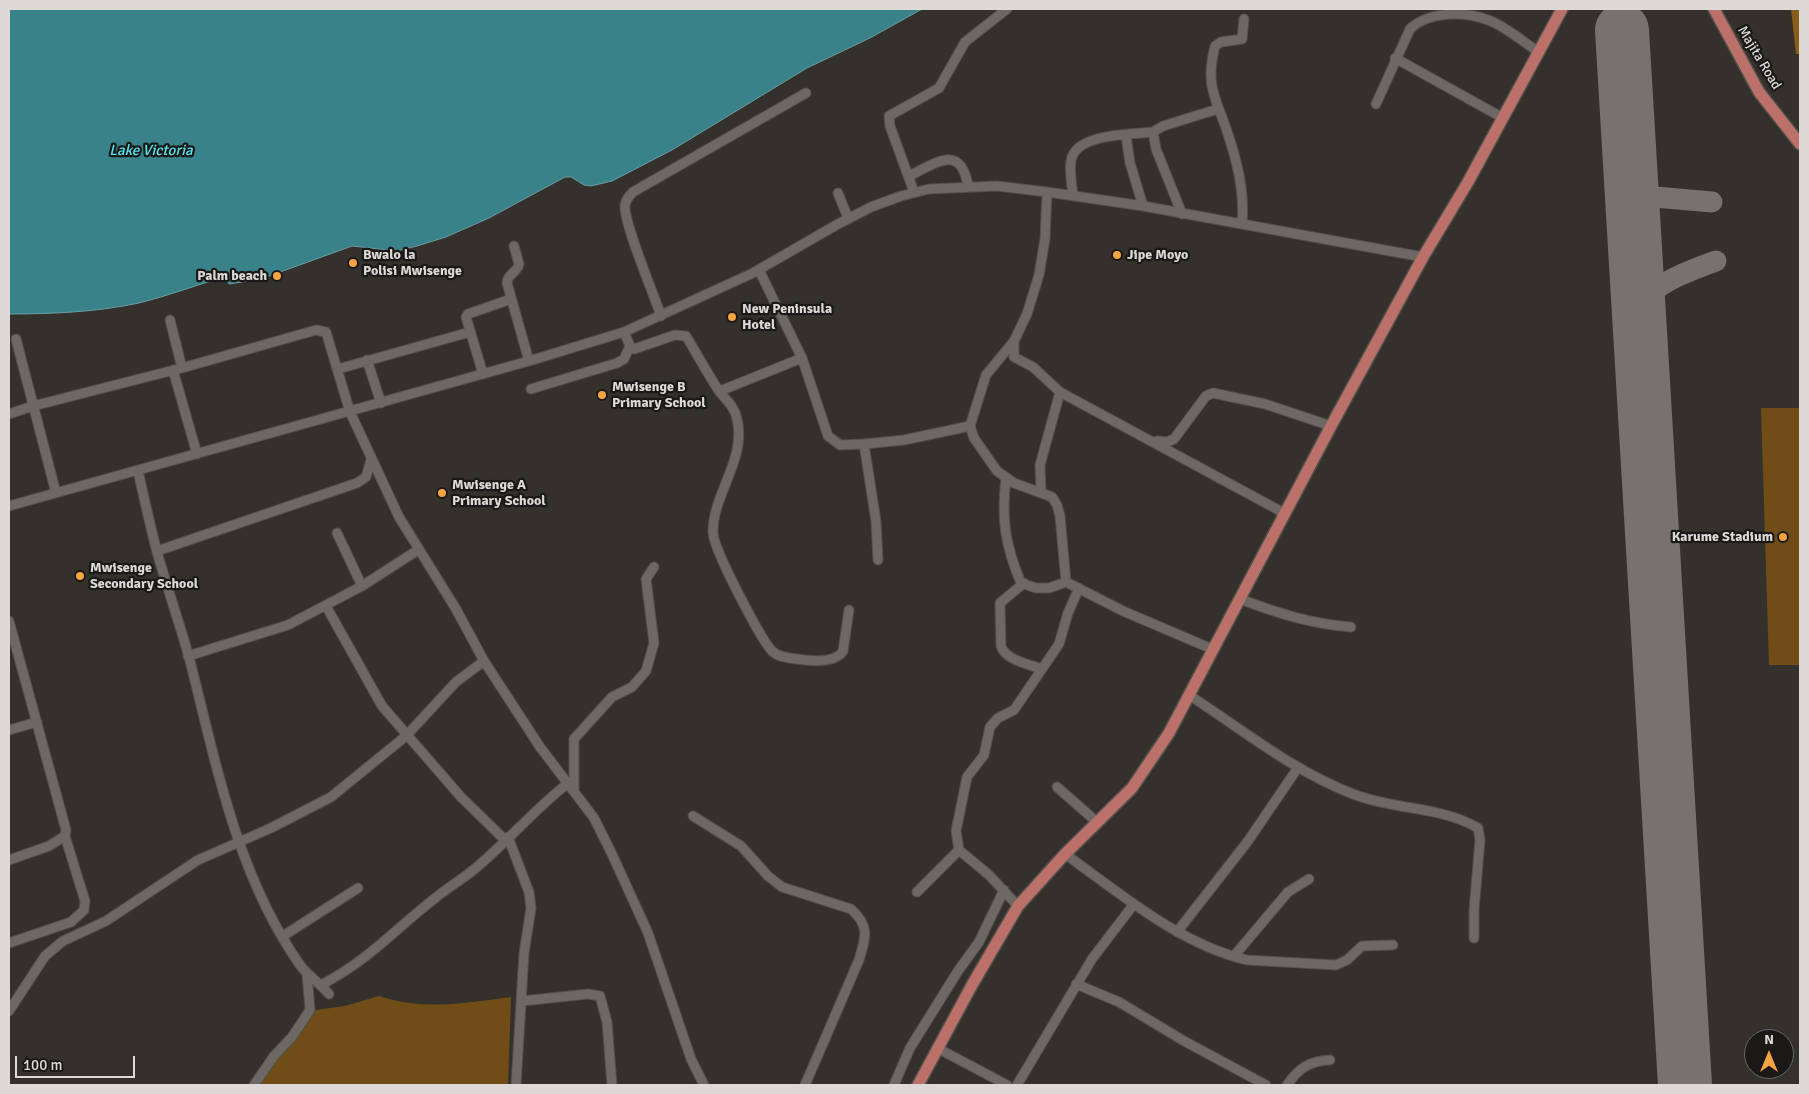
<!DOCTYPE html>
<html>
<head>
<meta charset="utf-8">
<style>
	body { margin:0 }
	#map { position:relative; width:1809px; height:1094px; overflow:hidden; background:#34312c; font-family:Signika,sans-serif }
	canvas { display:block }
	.frame { position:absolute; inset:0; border:10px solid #dcd9d7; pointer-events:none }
	.north { position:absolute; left:1744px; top:1029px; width:50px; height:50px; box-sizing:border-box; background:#1a1917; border:1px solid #686664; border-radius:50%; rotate:0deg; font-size:14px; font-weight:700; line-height:20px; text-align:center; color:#dcd9d7 }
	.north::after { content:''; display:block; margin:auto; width:18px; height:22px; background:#f4a443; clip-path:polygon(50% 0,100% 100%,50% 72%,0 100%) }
	.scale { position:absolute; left:15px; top:1056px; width:120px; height:22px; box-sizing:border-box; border:2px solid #dcd9d7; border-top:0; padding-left:6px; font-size:15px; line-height:18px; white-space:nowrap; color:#dcd9d7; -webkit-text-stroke:4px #1a1917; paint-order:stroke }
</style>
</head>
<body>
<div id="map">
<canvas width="1809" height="1094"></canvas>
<div class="frame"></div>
<div class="north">N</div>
<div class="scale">100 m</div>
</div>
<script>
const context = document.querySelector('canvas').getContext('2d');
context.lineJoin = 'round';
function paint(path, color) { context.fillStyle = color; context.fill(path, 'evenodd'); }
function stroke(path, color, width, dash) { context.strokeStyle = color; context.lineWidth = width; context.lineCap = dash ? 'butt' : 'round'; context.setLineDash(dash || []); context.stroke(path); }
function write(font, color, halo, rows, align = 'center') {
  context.font = font + ' Signika,sans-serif'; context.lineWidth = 4.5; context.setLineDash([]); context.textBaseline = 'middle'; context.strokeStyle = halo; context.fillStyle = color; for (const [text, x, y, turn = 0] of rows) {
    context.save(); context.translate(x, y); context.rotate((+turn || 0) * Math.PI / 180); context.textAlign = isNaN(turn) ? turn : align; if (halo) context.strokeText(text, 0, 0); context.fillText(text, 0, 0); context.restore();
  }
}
const green = new Path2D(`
	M1761,408H1800V665H1769Z
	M379,996C424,1011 465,1003 511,997L508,1085H253L316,1010L345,1006Z`);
const forest = new Path2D(`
	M1791,9H1800V54H1796Z`);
const water = new Path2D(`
	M9,9H922L870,38L807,68L672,150L612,181L591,186L584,185L571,177H565L489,218L446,237L417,246L397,251L352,246L261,279L229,284L224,277C196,285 168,296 139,303C97,312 52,314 9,314Z`);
const taxiway = new Path2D(`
	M1632,195L1712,202
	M1639,305C1659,281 1687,272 1716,261`);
const runway = new Path2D(`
	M1622,30L1685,1085`);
const minor = new Path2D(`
	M1395,58L1503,118
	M1376,104L1410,29C1429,11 1464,11 1488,20C1505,26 1522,41 1537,51
	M1126,136L1130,163L1143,206
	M909,176C936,163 961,143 968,186
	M914,192L890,126L889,116L939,88L965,42L1007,9
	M1047,192L1045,239L1039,275L1027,314L1014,341L986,375L970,426L974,438L997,471L1014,483L1052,497L1057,505L1060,516L1066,582
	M838,193L848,218
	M1073,196C1072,185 1069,172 1071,161C1075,133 1130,135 1153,132
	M1182,214L1156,149L1153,132L1163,126L1218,109
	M1242,224C1245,192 1237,161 1227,131C1215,96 1205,85 1215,46L1221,42L1242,39L1244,19
	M514,246L519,264C518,272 507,274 507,283L529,361
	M759,270L802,358L828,436L840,445L864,444L904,440L970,426
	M661,316C654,294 623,222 625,205C626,199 629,196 633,192L806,93
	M170,320L182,368
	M624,332L630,346L634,349L675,335L686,336C697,354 707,373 719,391C726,400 735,407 737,419C747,459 712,495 713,533C714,550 760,638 772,651C778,657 788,658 797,659C810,661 835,664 843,651L849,610
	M16,339L56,493
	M1014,341V357L1033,367L1060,392L1284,513
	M367,360L381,403
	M338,369L470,332
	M173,370L197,454
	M483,374L466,317L468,314L511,299
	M531,389L617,363L624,359L630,346
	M720,391L802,358
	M9,414L33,406L182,368L316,330L326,332L350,412L399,517L456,609L484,661L540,747L594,818L611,852L648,933L691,1059L704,1085
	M1157,441L1167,442L1174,439L1206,396L1213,393L1265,404L1331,426
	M864,444L876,521L878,560
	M138,471C144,498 150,525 157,552C167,587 179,622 189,657C216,762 236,874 300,965C308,976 320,983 329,994
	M1006,478C1001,518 1005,545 1021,583L1036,588H1049L1066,582L1123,611L1212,649
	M1041,491L1040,465L1060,392
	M9,506L529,361L624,332L753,273L838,224L871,207L901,196L929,189L997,186L1047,192L1143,206L1423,257
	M337,533L362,586
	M157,551L357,483L366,477L371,460
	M1024,583L1000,603L1001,646C1005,660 1029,664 1041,669
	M1240,599C1277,613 1311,624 1351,627
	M326,606L382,706L461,797L505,840
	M9,621L66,830L65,836L49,846L9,860
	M188,656L288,625L362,586L418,550
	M1189,695C1243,730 1293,771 1353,794C1393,810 1441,806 1478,828L1480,840L1474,910V938
	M9,730L37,722
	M1057,787L1098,823
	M574,791V739L612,697L632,687L646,671L654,643L646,579L654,567
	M693,816L741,846L768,876L782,887L851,909C870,926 866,937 859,960L805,1085
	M508,837L529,892L531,908L524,953L516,1085
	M1065,854C1121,894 1179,944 1247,960L1336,965L1347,960L1362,946L1393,945
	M917,892L959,850
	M1018,906L989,875L959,850L956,831L967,777L984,755L990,727L998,718L1014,710L1059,644L1068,613L1079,588
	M1177,932L1248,841L1297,769
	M283,936L358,888
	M9,943L71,922L84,910L85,901L65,836
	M1234,956L1288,892L1309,879
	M1076,984L1119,1002L1184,1041L1266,1085
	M321,985C369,960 393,931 434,899C447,888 463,879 477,867C508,841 535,809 567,784
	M522,1001L588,994L600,996L607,1022L612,1085
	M9,1011L45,956L63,941L106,921L198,860L271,828L331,797L406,736L456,682L484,661
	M937,1048L1007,1085
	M254,1085L274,1056L292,1037L310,1010L307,974
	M894,1085L910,1048L958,971L979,942L1004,890
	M1017,1085L1092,959L1134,904
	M1287,1085C1299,1068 1309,1061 1330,1060`);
const major = new Path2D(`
	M1714,9L1759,92L1800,144
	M918,1085L972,985L1018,906L1065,854L1132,788L1169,733L1331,426L1423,257L1468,182L1562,9`);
const markers = [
	[1117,255,5,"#f4a443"],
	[353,263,5,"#f4a443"],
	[277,276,5,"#f4a443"],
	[732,317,5,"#f4a443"],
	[602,395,5,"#f4a443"],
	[442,493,5,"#f4a443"],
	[1783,537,5,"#f4a443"],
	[80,576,5,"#f4a443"]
];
const streetNames = [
	["Majita Road",1759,58,59]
];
const poiNames = [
	["Bwalo la",363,255],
	["Polisi Mwisenge",363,271],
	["Jipe Moyo",1127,255],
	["Palm beach",267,276,"right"],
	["New Peninsula",742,309],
	["Hotel",742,325],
	["Mwisenge B",612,387],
	["Primary School",612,403],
	["Mwisenge A",452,485],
	["Primary School",452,501],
	["Karume Stadium",1773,537,"right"],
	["Mwisenge",90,568],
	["Secondary School",90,584]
];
const waterNames = [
	["Lake Victoria",151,151]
];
paint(green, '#704d16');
paint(forest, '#875d1a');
paint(water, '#3a8289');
stroke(water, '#6b9ca0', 1);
stroke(taxiway, '#76726e', 21);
stroke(runway, '#76726e', 54);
stroke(minor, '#524f4b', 11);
stroke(major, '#524f4b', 14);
stroke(minor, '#6c6964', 9);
stroke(major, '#bb7169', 11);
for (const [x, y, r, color] of markers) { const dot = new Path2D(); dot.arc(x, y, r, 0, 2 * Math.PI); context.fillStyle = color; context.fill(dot); stroke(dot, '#1a1917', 2); }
write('14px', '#dcd9d7', '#1a1917', streetNames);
write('bold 14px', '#dcd9d7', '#1a1917', poiNames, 'left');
write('italic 15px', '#56e4ef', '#1a1917', waterNames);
</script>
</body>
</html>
